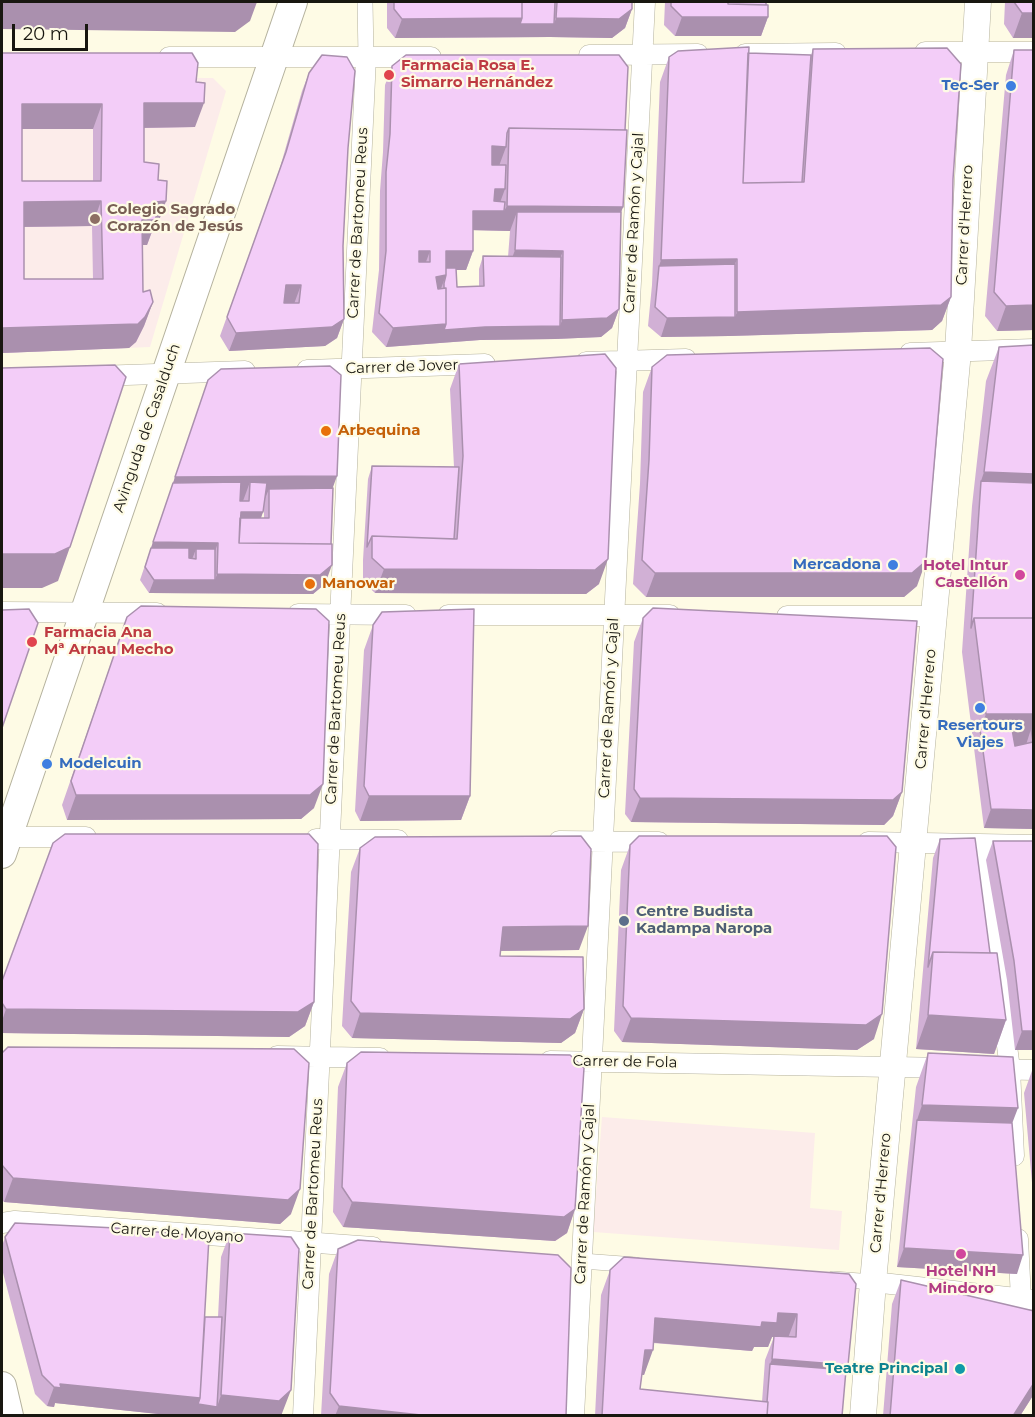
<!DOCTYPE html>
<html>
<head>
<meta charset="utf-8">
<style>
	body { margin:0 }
	#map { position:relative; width:1035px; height:1417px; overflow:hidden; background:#fefbe5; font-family:Montserrat,sans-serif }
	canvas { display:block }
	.frame { position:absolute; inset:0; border:3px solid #181710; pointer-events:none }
	.scale { position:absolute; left:12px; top:24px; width:76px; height:27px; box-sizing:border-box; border:3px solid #181710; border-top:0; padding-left:8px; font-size:18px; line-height:21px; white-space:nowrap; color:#181710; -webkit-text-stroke:4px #fefbe5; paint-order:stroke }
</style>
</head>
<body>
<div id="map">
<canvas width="1035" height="1417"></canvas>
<div class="frame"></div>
<div class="scale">20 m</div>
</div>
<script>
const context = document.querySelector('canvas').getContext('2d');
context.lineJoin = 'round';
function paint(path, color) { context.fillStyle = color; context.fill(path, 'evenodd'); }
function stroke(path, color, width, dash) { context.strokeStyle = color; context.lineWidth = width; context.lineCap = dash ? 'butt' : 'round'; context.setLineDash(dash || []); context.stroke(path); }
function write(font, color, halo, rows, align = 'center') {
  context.font = font + ' Montserrat,sans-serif'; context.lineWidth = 4.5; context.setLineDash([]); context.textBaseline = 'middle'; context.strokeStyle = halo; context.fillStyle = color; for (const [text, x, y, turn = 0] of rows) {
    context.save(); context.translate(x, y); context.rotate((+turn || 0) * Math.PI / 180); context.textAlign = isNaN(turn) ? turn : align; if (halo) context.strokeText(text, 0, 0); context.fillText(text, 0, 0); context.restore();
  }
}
const education = new Path2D(`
	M2,77L213,78L226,91L150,347L2,353Z
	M602,1117L815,1133L810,1208L842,1211L839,1250L593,1232Z`);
const pedestrian = new Path2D(`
	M365,2L366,57
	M582,1261L636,1265
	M833,1279L873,1282`);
const minor = new Path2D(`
	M925,52H1034
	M745,54L836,53
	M589,55L698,54
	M169,57H431
	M910,353L1034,349
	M586,362L686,359
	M307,370L485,364
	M97,376L245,371
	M2,612L157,613
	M298,614L406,615
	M448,615H670
	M787,616H934
	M2,837H86
	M316,839L398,840
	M559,841L659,842
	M868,842L1034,845
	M981,845L1010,1069L1014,1156
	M277,1056L380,1058
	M550,1061L950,1068
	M988,1069L1034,1070
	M2,1223L15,1221L373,1247
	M1018,1239L1021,1299
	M873,1282L1034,1300
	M303,1416L366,57
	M574,1416L645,2`);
const tertiary = new Path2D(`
	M863,1416L873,1282L958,351L978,2`);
const secondary = new Path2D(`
	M2,854L293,2
	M2,1386L9,1416`);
const wall = new Path2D(`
	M387,2H632V9L625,28L612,38L550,37L395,38L387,28Z
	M665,2H766L768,17L761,36H675L664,25Z
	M1005,2H1034V38H1013L1004,24Z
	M813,49L953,179L951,297L942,321L932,330L729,336L661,337L648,326L652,285L660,82L669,57L748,53L811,55Z
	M1014,50H1034V330L997,331L985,316L1006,75Z
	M2,53L196,82L195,127L144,128V162L158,180L166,201L157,226H154L147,245H142L143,292L153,302L144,326L136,342L129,348L2,353ZM22,129H93V181H22ZM92,226L93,279H24V227Z
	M406,55L623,207L621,212L619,309L612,328L601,337L555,339L480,340L386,347L372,332L379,270L380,191L383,152L385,85L392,66ZM473,230L510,231L508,257L483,256L479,269V286L457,287L456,270H466L473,251Z
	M309,73L348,148L343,246L344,319L337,338L325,346L229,351L220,336L279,171L302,91Z
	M1034,345V829L984,828L962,652L972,506L986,381L999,347Z
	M459,364L599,584L586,594L375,593L363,582V560L368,479L372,466L454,467L450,389Z
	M652,367L917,586L904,597H646L633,584L640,484L643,392Z
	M208,380L333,488L325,584L313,594L149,593L140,580ZM264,503V518H261L263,512Z
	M127,617L314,808L301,819L67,820L62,805Z
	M643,618L902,792L893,816L884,825L631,822L625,814L634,642Z
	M373,625L470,796L461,820L360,821L355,811L364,650Z
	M940,839L990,953L1006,1020L994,1054L916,1049L933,858Z
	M993,841H1034V1050H1015L1007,980L986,860Z
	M630,845L874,1039L857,1050L622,1042L614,1031L621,870Z
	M360,848L579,950L500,951V956L584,1009L575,1033L561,1043L352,1038L342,1026L351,872Z
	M2,981L314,1002L305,1026L289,1037L2,1033Z
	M2,1053L291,1214L280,1224L4,1202L2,1200Z
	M928,1053L1012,1123L1017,1274L897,1267L916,1087Z
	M347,1063L575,1209L567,1233L555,1241L343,1227L333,1212L338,1087Z
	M1033,1068H1034V1205L1024,1093Z
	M230,1233L282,1415L281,1416H177L55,1403L54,1407L47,1406L35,1394L2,1269V1246L5,1237L205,1317H218L221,1257Z
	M338,1249L566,1416H321L329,1274Z
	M610,1270L849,1274L848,1365L846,1371L842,1416H595L601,1295ZM772,1337H774L765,1360L762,1402L640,1389L642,1375H644L653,1343L752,1351L754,1347H768Z
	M901,1280L1034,1311V1394L1020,1416H883L892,1304Z`);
const shadedWall = new Path2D(`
	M2,2H257L250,21L235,32L2,29Z
	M632,9L625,28L612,38L550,37L395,38L402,19L522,18L554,24L556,18Z
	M1022,13H1034V38H1013Z
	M682,17H768L761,36H675Z
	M144,103H204L195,127L135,128Z
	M22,104H102L93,129H13Z
	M492,146L506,147L499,166L486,165Z
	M495,189H505L498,208H488Z
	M101,201L92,226L15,227L24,202Z
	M166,201L157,226H154L147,245H133L142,220L156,202Z
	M507,206L623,207L614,231L517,212L510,231L466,230L473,211H504Z
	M515,250L563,251L556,270L508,269Z
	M419,251H430L423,270H412Z
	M446,251H473L466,270H444Z
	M737,259L728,283L659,266L661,260Z
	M446,275L439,294L430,296L436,277Z
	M286,285H301L294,304H279Z
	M951,297L942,321L932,330L729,336L661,337L667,318L735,317L737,312Z
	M153,302L144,326L136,342L129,348L2,353V328Z
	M1034,305V330L997,331L1006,306Z
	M619,309L612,328L601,337L555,339L480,340L386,347L393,328L446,324L485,327L560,326L562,320Z
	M344,319L337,338L325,346L229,351L236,333Z
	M984,472L1034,474V508L981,481Z
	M337,476L328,501L269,489L264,501L250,482L243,501L167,502L175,477Z
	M241,512H263L256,531H238Z
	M153,542L218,543L211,562L196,559V549L191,562L147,561Z
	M70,547L58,581L42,588H2V554Z
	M608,559L599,584L586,594L375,593L384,569Z
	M926,561L917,586L904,597H646L655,573Z
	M332,565L325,584L313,594L149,593L154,580H215L217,574Z
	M986,714H1034V748L1031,729L1025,748H983L980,729Z
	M323,784L314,808L301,819L67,820L76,795Z
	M902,792L893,816L884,825L631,822L640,798Z
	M369,796H470L461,820L360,821Z
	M991,809L1034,810V829L984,828Z
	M588,926L579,950L494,951L503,927Z
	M314,1002L305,1026L289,1037L2,1033V1021L6,1009Z
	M584,1009L575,1033L561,1043L352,1038L360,1013Z
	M882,1014L874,1039L857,1050L622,1042L631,1018Z
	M928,1015L1006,1020L994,1054L916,1049Z
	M1022,1031H1034V1050H1015Z
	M922,1105L1018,1108L1005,1142L917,1120Z
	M13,1178L300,1189L291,1214L280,1224L4,1202Z
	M352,1202L575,1209L567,1233L555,1241L343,1227Z
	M904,1248L1023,1255L1017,1274L897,1267Z
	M778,1313L797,1314L788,1338L772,1337L768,1347H754L752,1351L646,1342L655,1318L762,1322Z
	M645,1350H653L644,1375L636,1374Z
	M772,1359L848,1365L840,1389L770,1364Z
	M1034,1383V1394L1020,1416H1013Z
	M60,1384L200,1398L217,1407L214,1416H177L55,1403L54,1407L47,1406L54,1387Z
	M291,1390L281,1416H214L221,1395Z
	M339,1406L430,1416H335Z`);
const building = new Path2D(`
	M394,2H522V18L402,19L394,9Z
	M522,2H555L554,24H520L522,18Z
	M557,2H632V9L619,19L556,18Z
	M671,2H728V4L768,5V17H682L671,6Z
	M728,2H766V5L728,4Z
	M1014,2H1034V13H1022Z
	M749,47L743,183L804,182L813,49L947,48L961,64L953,179L951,297L941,305L737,312V259L661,260L669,57L678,51Z
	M1014,50H1034V305L1006,306L994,292Z
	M2,53H192L198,63L196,82L205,83L204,103H144V162L159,164L158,180L167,181L166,201L156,202V220H142L143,292L150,290L153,302L145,317L138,324L2,328ZM22,104H102L101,181H22ZM101,201L103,279H24V202Z
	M748,53L811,55L802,182L743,183Z
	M322,55L347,57L355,71L348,148L343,246L344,319L332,327L236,333L227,317L286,152L309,73ZM286,285H301L299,303H284Z
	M406,55H619L628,67L625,130L509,128L507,133L506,147L492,146V165H506L505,189H495L494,201L505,202L504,211H473V251H446V275L436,277L438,289L446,288V324L393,328L379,313L386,251V172L390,134L392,66ZM419,251H430V262H419Z
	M509,128L627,130L623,207L507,206Z
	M517,212H621L619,309L607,318L562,320L563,251L515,250Z
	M483,256L561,257L560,326L485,327L444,330L446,324V288H444V283L446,275V268H456L457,287L484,286Z
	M735,264V317L667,318L655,307L659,266Z
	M1034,345V474L984,472L999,347Z
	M930,348L943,359L926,561L912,573H655L642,560L649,460L652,367L667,355Z
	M605,354L616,368L608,559L595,570L384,569L372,558V536L457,539L463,456L459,364Z
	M115,365L126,377L70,547L55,554H2V368Z
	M330,366L341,375L337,476L175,477L208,380L221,369Z
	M372,466L459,467L454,539L372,536L367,547Z
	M981,481L1034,483V618H974L971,628Z
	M241,482L240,501H249L250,482L267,483L263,512H241L239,543L332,544V565L320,575L217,574L218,543L153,542L173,483Z
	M333,488L331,544L239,543L240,518H269V489Z
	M151,548H189V558L196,559V549H215V580H154L145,567Z
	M141,606L316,609L329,621L323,784L310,795H76L71,781L127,617Z
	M653,608L917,621L902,792L893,800L640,798L634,789L643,618Z
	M29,609L38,623L2,728V610Z
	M474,609L470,796H369L364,786L373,625L382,612Z
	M974,618H1034V714H986Z
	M980,729H1012L1015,746L1033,742L1031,729H1034V810L991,809Z
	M65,834H309L318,844L314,1002L298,1012L6,1009L2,1003V981L53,843Z
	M581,836L591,849L588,926L503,927L500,956L583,957L584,1009L570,1019L360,1013L351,1001L360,848L375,837Z
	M639,836H887L896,847L882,1014L866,1025L631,1018L623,1006L630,845Z
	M975,838L990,953L933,952L928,967L940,839Z
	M993,841H1034V1031H1022L1014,961Z
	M933,952L997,953L1006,1020L928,1015Z
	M8,1047L294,1049L309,1063L300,1189L288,1200L13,1178L2,1165V1053Z
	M361,1052L570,1055L584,1068L575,1209L564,1217L352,1202L342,1187L347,1063Z
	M928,1053L1013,1057L1018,1108L922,1105Z
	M917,1120L1012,1123L1023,1255L904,1248Z
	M15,1223L116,1228L209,1237L200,1398L60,1384L61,1388L54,1387L42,1375L5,1237Z
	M230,1233L291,1237L299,1249L291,1390L279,1401L221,1395Z
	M358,1240L558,1255L571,1268L566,1416H430L339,1406L330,1393L338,1249Z
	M624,1257L849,1274L856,1284L848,1365L772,1359L774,1336L796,1337L797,1314L778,1313L777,1323L762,1322L761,1327L655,1318L653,1350H645L640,1389L768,1402L767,1416H602L610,1270Z
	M901,1280L1034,1311V1383L1013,1416H890Z
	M205,1317H222L217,1407L198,1404L200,1398Z
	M770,1364L846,1370L842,1416H767L768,1402H767Z`);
const markers = [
	[389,75,6,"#e0444e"],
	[1011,86,6,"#3f7fe0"],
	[95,219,6,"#8d6e63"],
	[326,431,6,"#e8710a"],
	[893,565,6,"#3f7fe0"],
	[1020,575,6,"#d1479c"],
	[310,584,6,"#e8710a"],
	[32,642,6,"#e0444e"],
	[980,708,6,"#3f7fe0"],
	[47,764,6,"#3f7fe0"],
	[624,921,6,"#5c6f8a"],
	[961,1254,6,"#d1479c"],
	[960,1369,6,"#0f9aa8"]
];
const healthNames = [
	["Farmacia Rosa E.",401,66],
	["Simarro Hernández",401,83],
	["Farmacia Ana",44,633],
	["Mª Arnau Mecho",44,650]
];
const shopNames = [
	["Tec-Ser",999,86],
	["Mercadona",881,565],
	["Resertours",980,726,"center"],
	["Viajes",980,743,"center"],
	["Modelcuin",59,764,"left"]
];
const educationNames = [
	["Colegio Sagrado",107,210],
	["Corazón de Jesús",107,227]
];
const streetNames = [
	["Carrer de Bartomeu Reus",358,223,-87],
	["Carrer de Ramón y Cajal",634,223,-87],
	["Carrer d'Herrero",965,225,-87],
	["Carrer de Jover",402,367,-2],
	["Avinguda de Casalduch",147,428,-71],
	["Carrer de Ramón y Cajal",609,708,-87],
	["Carrer de Bartomeu Reus",336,709,-87],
	["Carrer d'Herrero",926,709,-85],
	["Carrer de Fola",625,1062,1],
	["Carrer d'Herrero",881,1193,-85],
	["Carrer de Bartomeu Reus",313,1194,-87],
	["Carrer de Ramón y Cajal",585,1194,-87],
	["Carrer de Moyano",177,1233,4]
];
const foodNames = [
	["Arbequina",338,431],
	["Manowar",322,584]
];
const hotelNames = [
	["Hotel Intur",1008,566],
	["Castellón",1008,583],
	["Hotel NH",961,1272,"center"],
	["Mindoro",961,1289,"center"]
];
const serviceNames = [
	["Centre Budista",636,912],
	["Kadampa Naropa",636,929]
];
const cultureNames = [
	["Teatre Principal",948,1369]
];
paint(education, '#fcecea');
stroke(pedestrian, '#b5b29e', 16);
stroke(minor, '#b5b29e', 21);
stroke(tertiary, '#b5b29e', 27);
stroke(secondary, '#b5b29e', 30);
stroke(pedestrian, '#fff', 15);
stroke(minor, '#fff', 20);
stroke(tertiary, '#fff', 26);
stroke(secondary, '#fff', 28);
paint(wall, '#d1b0d5');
paint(shadedWall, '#aa90ae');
paint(building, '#f3cdf8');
stroke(building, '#aa90ae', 1.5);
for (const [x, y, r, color] of markers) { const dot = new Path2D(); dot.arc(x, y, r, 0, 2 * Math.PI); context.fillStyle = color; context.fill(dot); stroke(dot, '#fefbe5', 2); }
write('bold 15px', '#be3a42', '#fefbe5', healthNames, 'left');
write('bold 15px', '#366cbe', '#fefbe5', shopNames, 'right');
write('bold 15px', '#785e54', '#fefbe5', educationNames, 'left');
write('15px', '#181710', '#fefbe5', streetNames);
write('bold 15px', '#c56008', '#fefbe5', foodNames, 'left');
write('bold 15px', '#b23c85', '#fefbe5', hotelNames, 'right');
write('bold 15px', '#4e5e75', '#fefbe5', serviceNames, 'left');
write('bold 15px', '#0d838f', '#fefbe5', cultureNames, 'right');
</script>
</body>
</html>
